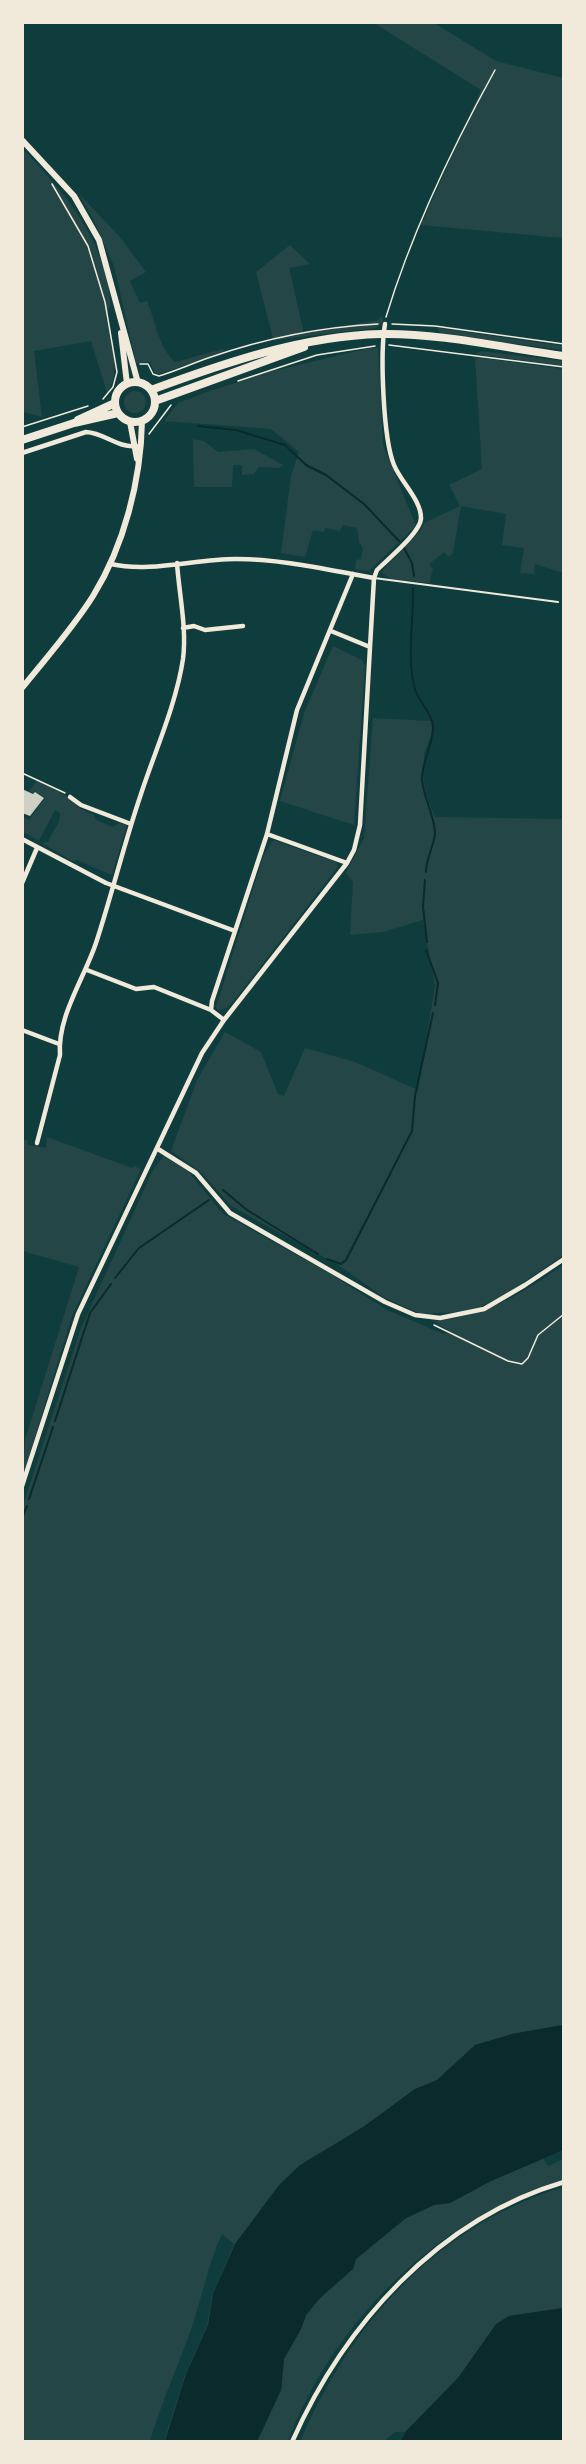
<!DOCTYPE html>
<html>
<head>
<meta charset="utf-8">
<style>
	body { margin:0 }
	#map { position:relative; width:586px; height:2464px; overflow:hidden; background:#0f3d3e; font-family:Signika,sans-serif }
	canvas { display:block }
	.frame { position:absolute; inset:0; border:24px solid #f1e9da; pointer-events:none }
</style>
</head>
<body>
<div id="map">
<canvas width="586" height="2464"></canvas>
<div class="frame"></div>
</div>
<script>
const context = document.querySelector('canvas').getContext('2d');
context.lineJoin = 'round';
function paint(path, color) { context.fillStyle = color; context.fill(path, 'evenodd'); }
function stroke(path, color, width, dash) { context.strokeStyle = color; context.lineWidth = width; context.lineCap = dash ? 'butt' : 'round'; context.setLineDash(dash || []); context.stroke(path); }
const green = new Path2D(`
	M374,23H434L496,61L563,78V238L421,225L481,90Z
	M22,148C61,190 97,228 108,286C109,292 111,299 110,305C109,311 105,315 107,322C111,345 122,372 107,393L91,341L34,351L42,417L23,412Z
	M79,194L119,236L146,272L130,281L140,303L147,301C156,322 158,346 175,362L223,349L224,352L159,374L155,373L150,362L136,363L114,266L94,221Z
	M290,245L310,264L289,268L304,334L378,320L382,316L383,322L376,328L273,340L243,347L273,338L256,272Z
	M437,328L563,346V350L441,334Z
	M369,348H378L383,445L416,526L369,571L355,569L356,560L361,559L363,548L359,542L357,528L343,525L340,531L325,528L324,532L313,530L305,557L281,553L291,476L299,452L271,429L164,421L178,403L207,392L269,372Z
	M481,351L563,361V366L475,354Z
	M475,357L563,369V573L535,564L534,574L520,573L524,548L502,545L506,514L461,506L453,553L449,557L444,552L429,564L433,569L429,583L391,579L381,572L421,530L424,523L460,506L449,485L482,469Z
	M124 402a11 11 0 1 1 22 0a11 11 0 1 1-22 0Z
	M193,439L204,441L218,452L254,449L283,465L279,468L259,467L254,474L242,475V465H233L232,487H194Z
	M333,646L362,660L365,666L354,825L280,801L304,713Z
	M373,718L430,721C436,735 425,743 424,757C421,780 426,797 435,817L563,819L564,1255L504,1295L478,1308L461,1312L421,1314L383,1297L340,1266L231,1206L202,1173L171,1151L197,1080L225,1032L261,1052L278,1094L284,1096L305,1048L355,1062L418,1090L435,986L423,920L383,932L350,935L353,882L346,873L364,838Z
	M37,780L70,798L79,808L94,815L96,820L113,827L119,823L127,825L112,875L77,860L72,861L42,843L48,842L59,821L60,813L55,810L39,841L23,832L22,816L29,820L45,798L35,791L33,793L29,791Z
	M273,840L336,862L338,867L236,998L227,1008L218,1010L216,1007L263,857Z
	M47,1137L132,1168L134,1166L141,1169L72,1316L23,1476L25,1440L79,1267L23,1251V1140H27L28,1145L46,1148Z
	M164,1156L189,1172L222,1213L334,1276L387,1310L441,1333L456,1335L433,1321C486,1316 520,1295 563,1265V2025L512,2034L394,2146L195,2441H164L185,2375L207,2326L212,2296L234,2244L222,2234C207,2266 202,2299 190,2332C177,2369 161,2403 150,2441H23L22,1508L81,1328L153,1170Z
	M543,2159L548,2166L563,2159V2180C439,2217 334,2321 288,2441L257,2442L281,2390L284,2359L301,2329L306,2315L320,2298L353,2269L356,2259L406,2218L434,2205L450,2203L490,2181Z
	M563,2187V2308L509,2316L489,2335L458,2378L406,2432H395L384,2441L300,2442C351,2323 437,2226 563,2187Z`);
const water = new Path2D(`
	M563,2025V2150L491,2181L450,2203L434,2205L406,2218L356,2259L353,2269L320,2298L306,2315L301,2329L284,2359L281,2390L257,2441H165L186,2374L208,2325L213,2294L235,2244L279,2185L300,2165L363,2127L415,2089L437,2080L475,2045L512,2034Z
	M563,2308V2441H401L407,2430L458,2378L496,2324L509,2316Z`);
const stream = new Path2D(`
	M198,426L236,430L285,445L306,465L326,475L364,504L399,541
	M404,548L412,563L414,576
	M413,588C414,621 406,657 415,689C418,701 432,713 433,725C435,740 422,761 422,779C423,797 434,814 435,832C436,840 426,858 426,872
	M425,880L423,907L427,942
	M426,950L438,983L435,1005
	M223,1190L247,1210L318,1254
	M327,1259L341,1264L346,1260L412,1131L415,1096L433,1013
	M115,1278L139,1248L209,1200
	M55,1421L90,1313L111,1284
	M29,1499L53,1427
	M22,1518L27,1506`);
const building = new Path2D(`
	M22,789L33,794L35,792L44,798L30,816L22,813Z`);
const path = new Path2D(`
	M52,184L88,246L105,302L117,372L113,387L103,399
	M386,317C412,231 452,148 495,70
	M392,324L435,326L564,344
	M389,345L564,367
	M140,364H148L153,374L159,376C176,371 193,363 211,357C263,339 323,327 378,324
	M238,381L317,355L375,346
	M22,427L88,406
	M149,434L171,405
	M22,773L65,793
	M434,1325L508,1361L522,1364L528,1358L538,1335L564,1314`);
const service = new Path2D(`
	M374,578L558,602`);
const minor = new Path2D(`
	M22,453L86,432C105,433 117,448 136,446
	M111,564C150,573 195,559 236,559C282,559 328,570 374,578
	M183,628L194,626L205,630L243,626
	M370,647L374,578L377,570C388,559 421,532 421,518C421,500 401,482 394,465C383,438 380,354 385,324
	M70,797L81,805L131,824
	M267,834L347,863
	M22,839L106,883L235,931
	M22,883L37,848
	M87,970L136,989L154,987L211,1010
	M224,1020L211,1010L212,1001L267,834L297,710L353,574
	M22,1030L59,1044
	M37,1143L60,1055C57,1017 84,979 96,943C112,894 124,844 141,794C155,751 176,705 183,659C187,628 179,594 177,563
	M158,1149L196,1173L230,1213L385,1302L415,1315L440,1318L484,1309L525,1285L564,1259
	M22,1486L78,1314L202,1053L224,1020L347,863L354,850L360,825L370,647L331,631
	M292,2442C344,2325 438,2219 564,2182`);
const tertiary = new Path2D(`
	M22,140L74,196L99,240L138,383
	M121,333L127,384
	M130,422L137,459
	M22,688C46,658 73,628 93,596C124,546 141,480 142,421`);
const primary = new Path2D(`
	M115 402a20 20 0 1 1 40 0a20 20 0 1 1-40 0Z
	M151,390C224,363 302,336 381,334C441,333 504,348 564,356
	M155,401L304,347
	M78,420L115,403
	M22,440L74,423L118,413`);
paint(green, '#244646');
paint(water, '#0a2a2b');
stroke(stream, '#0a2a2b', 2);
paint(building, '#cfcfc3');
stroke(path, '#f1e9da', 1.5);
stroke(service, '#f1e9da', 2);
stroke(minor, '#f1e9da', 4.5);
stroke(tertiary, '#f1e9da', 6);
stroke(primary, '#f1e9da', 8);
</script>
</body>
</html>
